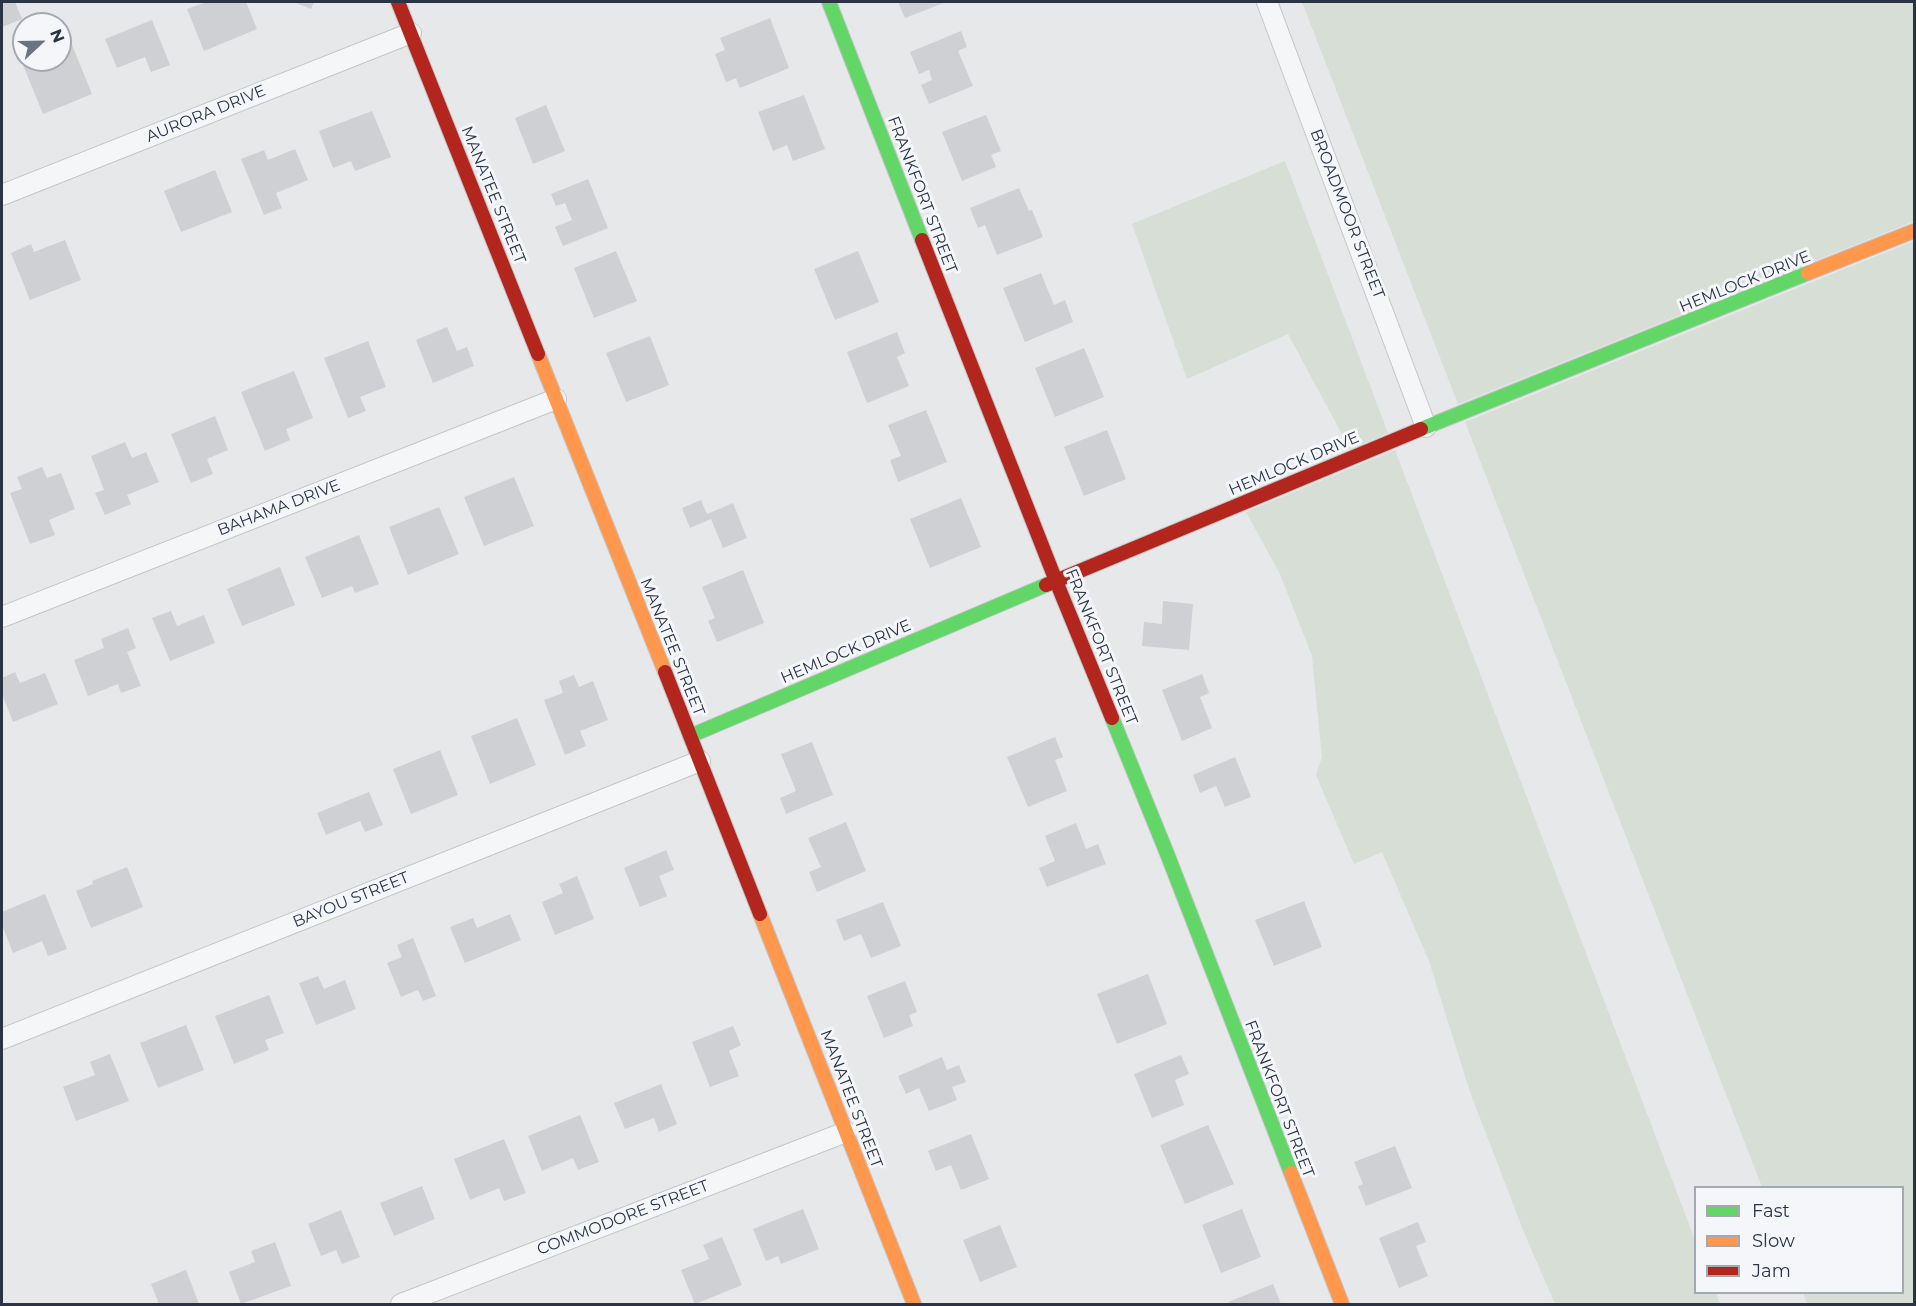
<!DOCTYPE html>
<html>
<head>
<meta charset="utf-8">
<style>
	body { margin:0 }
	#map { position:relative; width:1916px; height:1306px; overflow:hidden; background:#e6e8ea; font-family:Montserrat,sans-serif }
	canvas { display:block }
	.frame { position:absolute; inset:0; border:3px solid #2b3445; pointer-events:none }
	.legend { position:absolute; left:1694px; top:1186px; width:210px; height:108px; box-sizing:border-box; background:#f4f6f9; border:2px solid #a4a8b1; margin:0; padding:8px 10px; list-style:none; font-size:18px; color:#2b3445 }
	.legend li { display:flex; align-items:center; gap:12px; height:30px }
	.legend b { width:30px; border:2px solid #a4a8b1 }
	.north { position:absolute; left:12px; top:12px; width:60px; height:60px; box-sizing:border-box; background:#f4f6f9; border:2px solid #a4a8b1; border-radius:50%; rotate:68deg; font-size:16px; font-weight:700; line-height:24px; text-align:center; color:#2b3445 }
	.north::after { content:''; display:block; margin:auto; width:21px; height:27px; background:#6c737f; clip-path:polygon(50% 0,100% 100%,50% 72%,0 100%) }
</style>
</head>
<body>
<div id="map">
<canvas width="1916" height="1306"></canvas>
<div class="frame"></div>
<ul class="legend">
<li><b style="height:8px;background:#63d668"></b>Fast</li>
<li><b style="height:8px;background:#ff974d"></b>Slow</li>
<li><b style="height:8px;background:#b3261e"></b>Jam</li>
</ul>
<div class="north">N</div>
</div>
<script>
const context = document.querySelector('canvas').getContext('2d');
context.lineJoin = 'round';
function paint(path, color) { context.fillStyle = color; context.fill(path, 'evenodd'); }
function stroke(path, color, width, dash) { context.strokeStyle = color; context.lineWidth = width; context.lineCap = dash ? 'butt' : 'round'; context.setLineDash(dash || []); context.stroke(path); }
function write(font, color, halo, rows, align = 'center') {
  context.font = font + ' Montserrat,sans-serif'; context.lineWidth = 6; context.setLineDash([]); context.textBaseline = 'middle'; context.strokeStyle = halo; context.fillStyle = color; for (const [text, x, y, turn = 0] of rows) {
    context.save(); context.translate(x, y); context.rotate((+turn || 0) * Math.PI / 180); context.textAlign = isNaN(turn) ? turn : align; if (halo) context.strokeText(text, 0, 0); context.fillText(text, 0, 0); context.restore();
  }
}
const green = new Path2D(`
	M1302,2H1914V221L1458,404Z
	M1285,161L1388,433L1350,449L1288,334L1187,379L1132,224Z
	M1914,241V1304H1807L1803,1293L1902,1292V1188L1762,1187L1465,422Z
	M1395,450L1695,1240L1696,1292L1716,1293L1720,1304H1555L1525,1235L1470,1092L1429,961L1382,852L1354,864L1316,775L1322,757L1312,656L1280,574L1246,512Z`);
const building = new Path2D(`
	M2,2H15L22,19L2,27Z
	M206,2H246L257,29L204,51L187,9Z
	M294,2H314L311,9Z
	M898,2H946L905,18Z
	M770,18L789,68L740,88L736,78L726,82L715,54L725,50L720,38Z
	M152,20L170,65L151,72L145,57L117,68L105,39Z
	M961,31L967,47L958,51L973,86L929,104L921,85L932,80L929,70L919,74L910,52Z
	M72,45L92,94L43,114L23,65L34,60H60V50Z
	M804,95L825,149L793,161L787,145L773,151L758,112Z
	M546,105L565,151L533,164L515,118Z
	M372,111L391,157L355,171L351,161L333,168L319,131Z
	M986,115L1001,151L991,155L996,167L962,181L942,132Z
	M295,149L308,180L276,193L282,208L264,215L241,159L264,150L268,160Z
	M215,170L232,212L181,232L164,191Z
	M588,179L608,228L563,246L555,227L572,220L565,203L556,206L551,194Z
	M1019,188L1029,211L1032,210L1043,237L997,255L985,225L978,228L970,208Z
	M65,240L81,280L30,300L11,253L31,244L34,252Z
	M616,251L637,301L594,318L574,268Z
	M858,251L879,302L835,320L814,269Z
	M1041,273L1054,305L1065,300L1073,322L1025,342L1003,288Z
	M447,327L457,351L467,347L474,366L433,383L416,340Z
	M897,332L905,353L897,357L909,386L867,403L847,352Z
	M650,336L669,385L626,402L606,353Z
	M368,341L386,387L360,397L366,411L348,418L324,358Z
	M1084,348L1104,397L1055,417L1035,368Z
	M294,371L313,418L286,429L290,440L265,451L241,392Z
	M926,410L947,462L898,482L890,460L901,456L888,425Z
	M215,416L228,450L207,459L213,474L191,483L171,434Z
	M1107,430L1126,479L1084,496L1064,447Z
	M125,442L132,458L146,452L159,482L127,495L131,504L105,515L95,493L104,490L91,456Z
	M42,467L47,478L61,473L75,509L49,520L55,535L30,544L10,493L22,489L17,477Z
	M514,477L534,526L484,546L464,497Z
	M961,498L981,547L930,568L910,519Z
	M701,500L707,514L733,503L747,538L723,548L711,519L690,528L682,508Z
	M439,507L459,554L408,575L389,527Z
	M359,535L379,584L355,593L352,586L322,598L305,557Z
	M280,567L295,605L242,626L227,589Z
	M743,570L764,623L717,642L708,621L715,618L702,587Z
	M1163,601L1193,604L1189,650L1142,646L1144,622L1162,624Z
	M171,611L177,626L204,615L215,643L170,661L152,618Z
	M128,628L136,648L127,652L141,686L121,693L118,684L88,696L74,660L104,648L101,639Z
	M15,672L20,683L45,673L58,704L13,722L2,694V678Z
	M1202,674L1209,693L1200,697L1212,728L1182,741L1162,690Z
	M574,675L579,687L593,681L608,720L580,731L586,746L565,755L544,700L563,693L559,681Z
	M517,718L536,765L490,784L471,736Z
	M1055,737L1063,757L1055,760L1067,791L1028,807L1007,757Z
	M812,742L833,795L786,814L780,798L796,791L781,754Z
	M440,750L458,795L411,814L393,769Z
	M1235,757L1251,797L1225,807L1216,786L1200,793L1193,775Z
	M369,792L383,825L365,832L360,821L326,835L317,813Z
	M846,822L866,871L817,892L809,872L821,867L808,838Z
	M1076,823L1086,849L1098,844L1106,864L1047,887L1039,868L1055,861L1045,836Z
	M666,850L674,870L659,876L667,896L640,907L624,868Z
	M127,867L143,907L91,928L76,891L93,884L92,881Z
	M577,876L594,919L555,935L542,902L563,893L559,884Z
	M45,894L67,949L48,956L42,941L13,953L2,925V912Z
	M1304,901L1322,947L1274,966L1255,920Z
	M883,902L901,946L871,958L861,934L844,941L836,920Z
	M510,914L521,940L465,963L450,927L473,918L477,928Z
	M413,938L436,996L423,1001L418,990L401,997L387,963L402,957L397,945Z
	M1148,974L1167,1024L1117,1044L1097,994Z
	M318,976L324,989L345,980L356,1009L316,1025L299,983Z
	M905,981L917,1012L909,1015L913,1026L884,1038L867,996Z
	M269,995L284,1033L265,1040L269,1050L234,1064L215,1016Z
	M186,1025L204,1070L158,1088L140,1043Z
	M733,1026L741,1045L729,1051L739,1076L710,1087L692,1042Z
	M110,1054L129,1101L76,1121L63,1087L95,1075L90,1062Z
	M1181,1055L1189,1074L1175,1080L1184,1105L1152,1118L1134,1074Z
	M942,1057L947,1070L959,1065L966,1082L952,1087L957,1100L929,1111L919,1088L906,1094L898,1076Z
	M661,1084L677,1124L659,1132L654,1118L625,1129L614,1103Z
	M580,1115L599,1162L578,1170L573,1158L542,1171L528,1136Z
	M1208,1125L1234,1184L1185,1204L1160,1145Z
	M971,1134L989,1179L961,1190L951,1165L936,1171L928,1151Z
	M504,1139L526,1193L504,1201L499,1188L470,1200L454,1159Z
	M1395,1146L1412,1188L1366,1206L1358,1186L1363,1184L1354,1162Z
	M422,1186L435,1219L394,1236L380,1203Z
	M803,1209L819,1249L781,1264L778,1256L766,1261L753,1229Z
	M1242,1209L1261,1257L1221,1273L1202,1225Z
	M341,1210L360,1257L342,1264L336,1250L321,1256L308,1224Z
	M1418,1222L1426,1242L1416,1246L1428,1276L1399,1288L1379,1238Z
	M1000,1225L1017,1267L980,1282L963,1240Z
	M722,1237L742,1285L695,1304L681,1270L709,1259L703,1245Z
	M275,1242L291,1286L241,1304L229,1272L255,1262L251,1251Z
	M186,1270L199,1304H159L151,1284Z
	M1273,1284L1281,1304H1229L1228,1302Z`);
const street = new Path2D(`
	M1267,2L1426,427
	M2,195L411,33
	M2,617L556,399
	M2,1039L700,761
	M401,1304L846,1132`);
const fast = new Path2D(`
	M829,2L922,240
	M1421,429L1808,273
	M1112,718L1168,856L1291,1173
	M690,736L1046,585`);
const slow = new Path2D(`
	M1808,273L1914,231
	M538,354L665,672
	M760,914L914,1304
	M1291,1173L1342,1304`);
const jam = new Path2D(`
	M398,2L538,354
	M922,240L1056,581L1112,718
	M1046,585L1421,429
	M665,672L760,914`);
const streetNames = [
	["AURORA DRIVE",206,114,-22],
	["MANATEE STREET",493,195,68],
	["FRANKFORT STREET",922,195,69],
	["BROADMOOR STREET",1347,214,69],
	["HEMLOCK DRIVE",1745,282,-22],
	["HEMLOCK DRIVE",1294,464,-23],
	["BAHAMA DRIVE",279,508,-21],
	["MANATEE STREET",672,647,68],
	["FRANKFORT STREET",1101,647,68],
	["HEMLOCK DRIVE",846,652,-23],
	["BAYOU STREET",351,900,-22],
	["MANATEE STREET",851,1099,69],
	["FRANKFORT STREET",1279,1099,69],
	["COMMODORE STREET",623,1218,-21]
];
paint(green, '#d6ded6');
paint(building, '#ced0d3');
stroke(street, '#c4c6c8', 22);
stroke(fast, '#c4c6c8', 16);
stroke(slow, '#c4c6c8', 16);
stroke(jam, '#c4c6c8', 16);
stroke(street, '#f5f6f7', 20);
stroke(fast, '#63d668', 14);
stroke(slow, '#ff974d', 14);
stroke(jam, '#b3261e', 14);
write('16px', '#2b3445', '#f4f6f9', streetNames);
</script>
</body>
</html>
